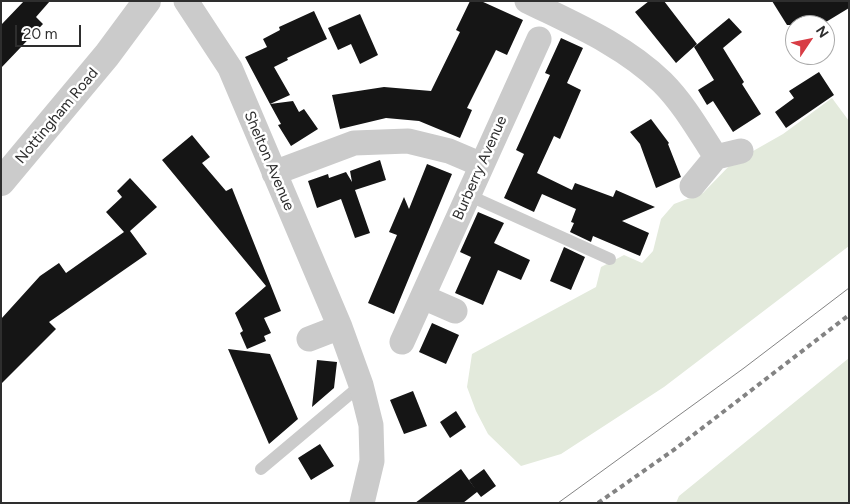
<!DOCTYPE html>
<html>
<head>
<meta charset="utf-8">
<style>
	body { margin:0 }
	#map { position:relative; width:850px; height:504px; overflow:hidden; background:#fff; font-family:Figtree,sans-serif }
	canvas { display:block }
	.frame { position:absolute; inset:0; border:2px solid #2e2e2e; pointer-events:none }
	.north { position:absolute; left:785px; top:15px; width:50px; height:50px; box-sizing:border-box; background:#fff; border:1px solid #ababab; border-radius:50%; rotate:56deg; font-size:14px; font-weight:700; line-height:20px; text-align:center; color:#2e2e2e }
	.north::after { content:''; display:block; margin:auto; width:18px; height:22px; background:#d83d45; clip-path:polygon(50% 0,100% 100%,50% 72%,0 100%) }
	.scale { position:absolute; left:15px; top:25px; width:66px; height:22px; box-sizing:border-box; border:2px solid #2e2e2e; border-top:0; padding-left:6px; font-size:15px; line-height:18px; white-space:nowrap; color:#2e2e2e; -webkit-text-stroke:4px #fff; paint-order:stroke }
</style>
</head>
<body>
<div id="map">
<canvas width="850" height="504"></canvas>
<div class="frame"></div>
<div class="north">N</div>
<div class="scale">20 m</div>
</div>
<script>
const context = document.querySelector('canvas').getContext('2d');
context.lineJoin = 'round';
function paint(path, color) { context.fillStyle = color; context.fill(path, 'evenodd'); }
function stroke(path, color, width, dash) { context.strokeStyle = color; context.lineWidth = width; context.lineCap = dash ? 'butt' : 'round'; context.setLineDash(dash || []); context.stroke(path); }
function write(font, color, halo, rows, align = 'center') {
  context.font = font + ' Figtree,sans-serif'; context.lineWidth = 5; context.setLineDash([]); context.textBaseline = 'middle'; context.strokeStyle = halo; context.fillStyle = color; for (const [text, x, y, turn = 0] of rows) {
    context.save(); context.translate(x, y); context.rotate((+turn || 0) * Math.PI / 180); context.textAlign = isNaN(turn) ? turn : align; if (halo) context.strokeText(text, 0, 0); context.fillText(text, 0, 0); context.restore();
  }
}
const green = new Path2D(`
	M832,98L849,121V246L664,387L561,454L521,466L488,434L476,411L467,387L472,354L596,287L601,267L624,255L642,263L653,251L661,219L674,204L703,193L732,163L783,134Z
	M849,358V503H676L679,496Z`);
const building = new Path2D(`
	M24,1H50L36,17L43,24L1,68V25Z
	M470,1H481L523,20L507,55L496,50L467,108L472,110L460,138L419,121L386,118L340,129L332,95L384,87L431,91L460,32L456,30Z
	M649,1H664L697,44L676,63L635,12Z
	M772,1H849V8L821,25H787Z
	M314,11L327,39L287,58L288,60L274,67L290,95L270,104L245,57L267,47L263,39L280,30L279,27Z
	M360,14L378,55L360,64L351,44L338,50L328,28Z
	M729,18L742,32L723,48L744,82L742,84L761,114L733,132L713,101L707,105L698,90L714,80L694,47Z
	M561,38L583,48L567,83L581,90L560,139L554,136L537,173L572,190L575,183L613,197L616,190L655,207L622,221L649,233L640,256L593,236L591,242L570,232L574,223L571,222L576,209L542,194L534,212L504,198L524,154L516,150L550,75L545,73Z
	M819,72L834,95L786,128L775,112L794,98L789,91Z
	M293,101L299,112L304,109L318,129L291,146L278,125L281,124L270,104Z
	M651,119L669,143L668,144L681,177L656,188L640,144L630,132Z
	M192,135L210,157L202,163L226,191L232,188L281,311L264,318L271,333L264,336L266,341L247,349L240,333L243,331L235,313L266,286L162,160Z
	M380,160L386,180L355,190L370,233L355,238L341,199L317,208L308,181L328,174L329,178L346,172L352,182L350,171Z
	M427,164L452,174L394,314L368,303L397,235L389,232L404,197L409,209Z
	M130,178L157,207L130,231L147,254L49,322L56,329L1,384V319L40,276L59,263L66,273L124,232L106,212L122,197L117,191Z
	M478,212L504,223L494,243L530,260L521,280L498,270L483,305L455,293L471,257L460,252Z
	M564,247L585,257L571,290L550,281Z
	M432,323L459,335L446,364L419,352Z
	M228,349L270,354L298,419L269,444Z
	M317,360L337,362L334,388L312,407Z
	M413,391L427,426L404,434L390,400Z
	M456,411L466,427L450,438L440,422Z
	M320,444L334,466L311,480L298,458Z
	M461,469L476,490L469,480L484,469L496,486L481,497L477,492L463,503H415Z`);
const service = new Path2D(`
	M468,195L610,259
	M261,469L361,385`);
const minor = new Path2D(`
	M186,1L230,68L340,327L361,385L371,425L372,461L362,503
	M527,1C574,24 624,45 662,82C684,104 699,131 716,157
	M274,173L354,143L408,141L449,151L482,165
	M692,186L716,157L741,151
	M423,297L455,311
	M309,339L340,327
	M402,342L539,39`);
const tertiary = new Path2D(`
	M1,182L107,55L147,1`);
const tram = new Path2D(`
	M558,503L744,368L849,288`);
const rail = new Path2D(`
	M598,503L675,449L849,315`);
const streetNames = [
	["Nottingham Road",57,116,-50],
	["Shelton Avenue",269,161,67],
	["Burberry Avenue",480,168,-66]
];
paint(green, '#e3eadc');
paint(building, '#151515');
stroke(service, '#cbcbcb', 12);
stroke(minor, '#cbcbcb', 25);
stroke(tertiary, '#cbcbcb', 28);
stroke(tram, '#838383', 1);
stroke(rail, '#838383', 4, [5, 4]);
write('15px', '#2e2e2e', '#fff', streetNames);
</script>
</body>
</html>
